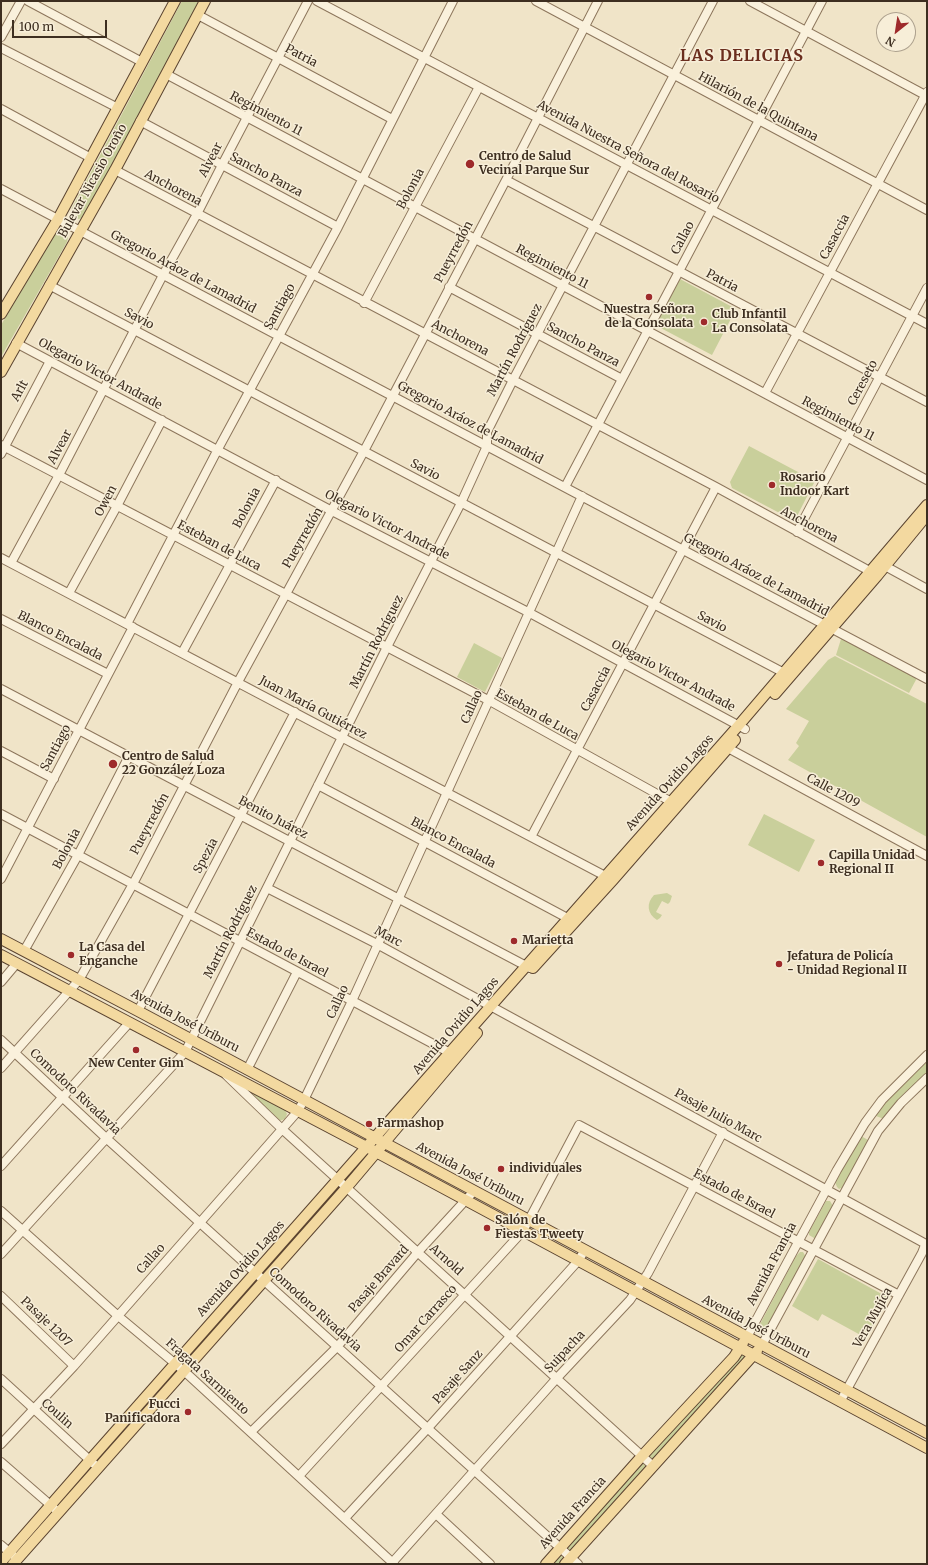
<!DOCTYPE html>
<html>
<head>
<meta charset="utf-8">
<style>
	body { margin:0 }
	#map { position:relative; width:928px; height:1565px; overflow:hidden; background:#f0e4c8; font-family:Merriweather,serif }
	canvas { display:block }
	.frame { position:absolute; inset:0; border:2px solid #3d2e20; pointer-events:none }
	.north { position:absolute; left:876px; top:12px; width:40px; height:40px; box-sizing:border-box; background:#f7eed8; border:1px solid #ada18e; border-radius:50%; rotate:210deg; font-size:11px; font-weight:700; line-height:16px; text-align:center; color:#3d2e20 }
	.north::after { content:''; display:block; margin:auto; width:14px; height:18px; background:#9e2a2b; clip-path:polygon(50% 0,100% 100%,50% 72%,0 100%) }
	.scale { position:absolute; left:12px; top:20px; width:95px; height:18px; box-sizing:border-box; border:2px solid #3d2e20; border-top:0; padding-left:5px; font-size:12px; line-height:14px; white-space:nowrap; color:#3d2e20; -webkit-text-stroke:3px #f7eed8; paint-order:stroke }
</style>
</head>
<body>
<div id="map">
<canvas width="928" height="1565"></canvas>
<div class="frame"></div>
<div class="north">N</div>
<div class="scale">100 m</div>
</div>
<script>
const context = document.querySelector('canvas').getContext('2d');
context.lineJoin = 'round';
function paint(path, color) { context.fillStyle = color; context.fill(path, 'evenodd'); }
function stroke(path, color, width, dash) { context.strokeStyle = color; context.lineWidth = width; context.lineCap = dash ? 'butt' : 'round'; context.setLineDash(dash || []); context.stroke(path); }
function write(font, color, halo, rows, align = 'center') {
  context.font = font + ' Merriweather,serif'; context.lineWidth = 3; context.setLineDash([]); context.textBaseline = 'middle'; context.strokeStyle = halo; context.fillStyle = color; for (const [text, x, y, turn = 0] of rows) {
    context.save(); context.translate(x, y); context.rotate((+turn || 0) * Math.PI / 180); context.textAlign = isNaN(turn) ? turn : align; if (halo) context.strokeText(text, 0, 0); context.fillText(text, 0, 0); context.restore();
  }
}
const green = new Path2D(`
	M182,1H199L85,217C80,219 78,220 73,217L72,208Z
	M59,232L66,234L68,237L67,242L1,357V325L55,234Z
	M680,279L736,309L712,355L655,325Z
	M749,446L815,481L796,518L791,519L732,488L730,482Z
	M845,638L918,676L909,693L836,655L841,639Z
	M474,643L502,658L485,692L457,677Z
	M835,656L927,704V837L788,760L799,746L796,743L809,721L786,709L828,660Z
	M764,814L815,840L799,872L748,845Z
	M667,893L672,896L670,902L668,904L662,901L656,912L662,915L660,918L657,920C647,914 646,903 654,895Z
	M927,1059V1072L884,1119L876,1116V1113L891,1095Z
	M248,1090L285,1110L287,1114L285,1119L279,1121L247,1091Z
	M861,1136L868,1140V1141L844,1187L839,1189L837,1187L835,1182Z
	M826,1201H830L833,1206L817,1237L814,1238L809,1235V1232Z
	M800,1252H803L806,1257L764,1334L759,1333L758,1328L796,1256Z
	M818,1259L889,1298L866,1338L822,1314L818,1321L792,1306Z
	M740,1348L753,1355L565,1564H546Z`);
const minor = new Path2D(`
	M28,1L142,62
	M317,1L927,324
	M536,1L927,210
	M750,1L927,96
	M198,15L392,119
	M1,37L21,1
	M1,48L118,108
	M166,74L927,480
	M1,109L91,158
	M140,121L338,227
	M115,170L716,487L875,574
	M506,180L927,402
	M1,189L927,679
	M49,285L788,675
	M449,287L622,379
	M364,303L479,87
	M16,343L332,511L528,612L745,729
	M765,393L927,92
	M1,445L488,700L677,805
	M1,454L50,361
	M565,487L822,1
	M797,532L927,288
	M1,558L609,878
	M11,563L59,475L163,275L197,214L222,165L308,1
	M885,566L927,589
	M69,593L117,506L162,420
	M1,619L108,674
	M127,624L218,449L338,227L453,1
	M182,653L276,480
	M1,689L530,968
	M728,748L927,856
	M1,751L54,779
	M318,785L573,921
	M1,814L454,1055
	M531,837L716,487
	M1,879L133,627
	M267,888L377,944L924,1243L925,1245L922,1253L840,1402
	M24,951L78,855L129,756
	M1,982L17,963
	M138,1011L295,712
	M1,1040L106,1138L578,1564
	M1,1068L79,980L133,884L238,682L364,451L506,180L598,1
	M247,1070L297,972
	M226,1075L282,1129L653,1466
	M1,1166L129,1023
	M1,1211L117,1315L184,1371L394,1564
	M1,1254L185,1052L387,647L461,503L487,446V432L513,380L713,1
	M1,1296L74,1366
	M747,1337L837,1170L865,1123L882,1100L927,1055
	M762,1345L878,1131L901,1103L927,1078
	M1,1379L94,1464
	M251,1432L337,1347L418,1252L474,1191
	M1,1444L74,1366L298,1111L304,1100L352,1001L582,496
	M1,1462L55,1509
	M299,1476L523,1231L579,1125L899,1295
	M436,1514L490,1564
	M345,1518L427,1429L578,1261L585,1250
	M1,1545L14,1556
	M391,1564L557,1378L630,1300L648,1273L723,1132`);
const major = new Path2D(`
	M1,314L58,219L175,1
	M1,372L115,170L205,1
	M775,694L877,576L927,515
	M1,939L138,1011L927,1433
	M1,955L376,1152L927,1448
	M533,968L613,880L735,740
	M1,1562L90,1460L739,725L927,505
	M13,1564L347,1187L477,1033
	M546,1564L642,1456L734,1357L743,1343
	M565,1564L757,1351`);
const markers = [
	[470,164,5,"#9e2a2b"],
	[649,297,4,"#9e2a2b"],
	[704,322,4,"#9e2a2b"],
	[772,485,4,"#9e2a2b"],
	[113,764,5,"#9e2a2b"],
	[821,863,4,"#9e2a2b"],
	[514,941,4,"#9e2a2b"],
	[71,955,4,"#9e2a2b"],
	[779,964,4,"#9e2a2b"],
	[136,1050,4,"#9e2a2b"],
	[369,1124,4,"#9e2a2b"],
	[501,1169,4,"#9e2a2b"],
	[487,1228,4,"#9e2a2b"],
	[188,1412,4,"#9e2a2b"]
];
const streetNames = [
	["Patria",301,56,28],
	["Hilarión de la Quintana",758,107,28],
	["Regimiento 11",266,114,28],
	["Avenida Nuestra Señora del Rosario",628,152,28],
	["Alvear",211,160,-63],
	["Sancho Panza",266,175,28],
	["Bulevar Nicasio Oroño",93,181,-61],
	["Anchorena",173,188,28],
	["Bolonia",411,189,-62],
	["Casaccia",835,237,-62],
	["Callao",683,238,-62],
	["Pueyrredón",454,252,-62],
	["Regimiento 11",552,267,28],
	["Gregorio Aráoz de Lamadrid",183,272,28],
	["Patria",722,281,28],
	["Santiago",280,307,-61],
	["Savio",139,319,28],
	["Anchorena",460,338,28],
	["Sancho Panza",583,345,28],
	["Martín Rodríguez",515,350,-62],
	["Olegario Victor Andrade",100,374,28],
	["Cereseto",863,383,-62],
	["Arlt",20,391,-62],
	["Regimiento 11",838,419,28],
	["Gregorio Aráoz de Lamadrid",470,423,28],
	["Alvear",60,447,-62],
	["Savio",425,470,28],
	["Owen",106,501,-62],
	["Bolonia",247,508,-62],
	["Olegario Victor Andrade",387,525,27],
	["Anchorena",809,525,28],
	["Pueyrredón",303,538,-60],
	["Esteban de Luca",219,546,28],
	["Gregorio Aráoz de Lamadrid",756,575,28],
	["Savio",712,622,28],
	["Blanco Encalada",60,636,27],
	["Martín Rodríguez",377,642,-63],
	["Olegario Victor Andrade",673,676,28],
	["Casaccia",596,689,-62],
	["Callao",472,707,-66],
	["Juan María Gutiérrez",313,708,28],
	["Esteban de Luca",537,715,29],
	["Santiago",56,748,-62],
	["Avenida Ovidio Lagos",670,783,-48],
	["Calle 1209",833,791,28],
	["Benito Juárez",273,818,28],
	["Pueyrredón",150,824,-62],
	["Blanco Encalada",453,843,28],
	["Bolonia",67,849,-62],
	["Spezia",206,856,-62],
	["Martín Rodríguez",231,932,-63],
	["Marc",388,937,28],
	["Estado de Israel",287,953,28],
	["Callao",338,1002,-65],
	["Avenida José Uriburu",185,1021,28],
	["Avenida Ovidio Lagos",456,1026,-49],
	["Comodoro Rivadavia",75,1092,43],
	["Pasaje Julio Marc",718,1116,29],
	["Avenida José Uriburu",470,1174,28],
	["Estado de Israel",734,1194,28],
	["Callao",151,1259,-48],
	["Arnold",446,1260,42],
	["Avenida Francia",772,1264,-62],
	["Avenida Ovidio Lagos",241,1269,-48],
	["Pasaje Bravard",379,1279,-49],
	["Comodoro Rivadavia",315,1310,42],
	["Vera Mujíca",873,1318,-61],
	["Omar Carrasco",426,1319,-48],
	["Pasaje 1207",46,1322,44],
	["Avenida José Uriburu",756,1327,28],
	["Suipacha",565,1352,-47],
	["Fragata Sarmiento",207,1377,42],
	["Pasaje Sanz",458,1377,-48],
	["Coulin",57,1414,42],
	["Avenida Francia",573,1513,-48]
];
const poiNames = [
	["Centro de Salud",479,157],
	["Vecinal Parque Sur",479,171],
	["Nuestra Señora",649,310,"center"],
	["de la Consolata",649,324,"center"],
	["Club Infantil",712,315],
	["La Consolata",712,329],
	["Rosario",780,478],
	["Indoor Kart",780,492],
	["Centro de Salud",122,757],
	["22 González Loza",122,771],
	["Capilla Unidad",829,856],
	["Regional II",829,870],
	["Marietta",522,941],
	["La Casa del",79,948],
	["Enganche",79,962],
	["Jefatura de Policía",787,957],
	["- Unidad Regional II",787,971],
	["New Center Gim",136,1064,"center"],
	["Farmashop",377,1124],
	["individuales",509,1169],
	["Salón de",495,1221],
	["Fiestas Tweety",495,1235],
	["Fucci",180,1405,"right"],
	["Panificadora",180,1419,"right"]
];
const districtNames = [
	["LAS DELICIAS",742,56]
];
paint(green, '#c9cf9b');
stroke(minor, '#8d765c', 10);
stroke(major, '#5b4430', 12);
stroke(minor, '#faf1dc', 8);
stroke(major, '#f3d9a0', 10);
for (const [x, y, r, color] of markers) { const dot = new Path2D(); dot.arc(x, y, r, 0, 2 * Math.PI); context.fillStyle = color; context.fill(dot); stroke(dot, '#f7eed8', 1.5); }
write('12px', '#3d2e20', '#f7eed8', streetNames);
write('bold 12px', '#3d2e20', '#f7eed8', poiNames, 'left');
context.letterSpacing = '1px';
write('bold 16px', '#6b2e1e', '#f7eed8', districtNames);
context.letterSpacing = '0px';
</script>
</body>
</html>
